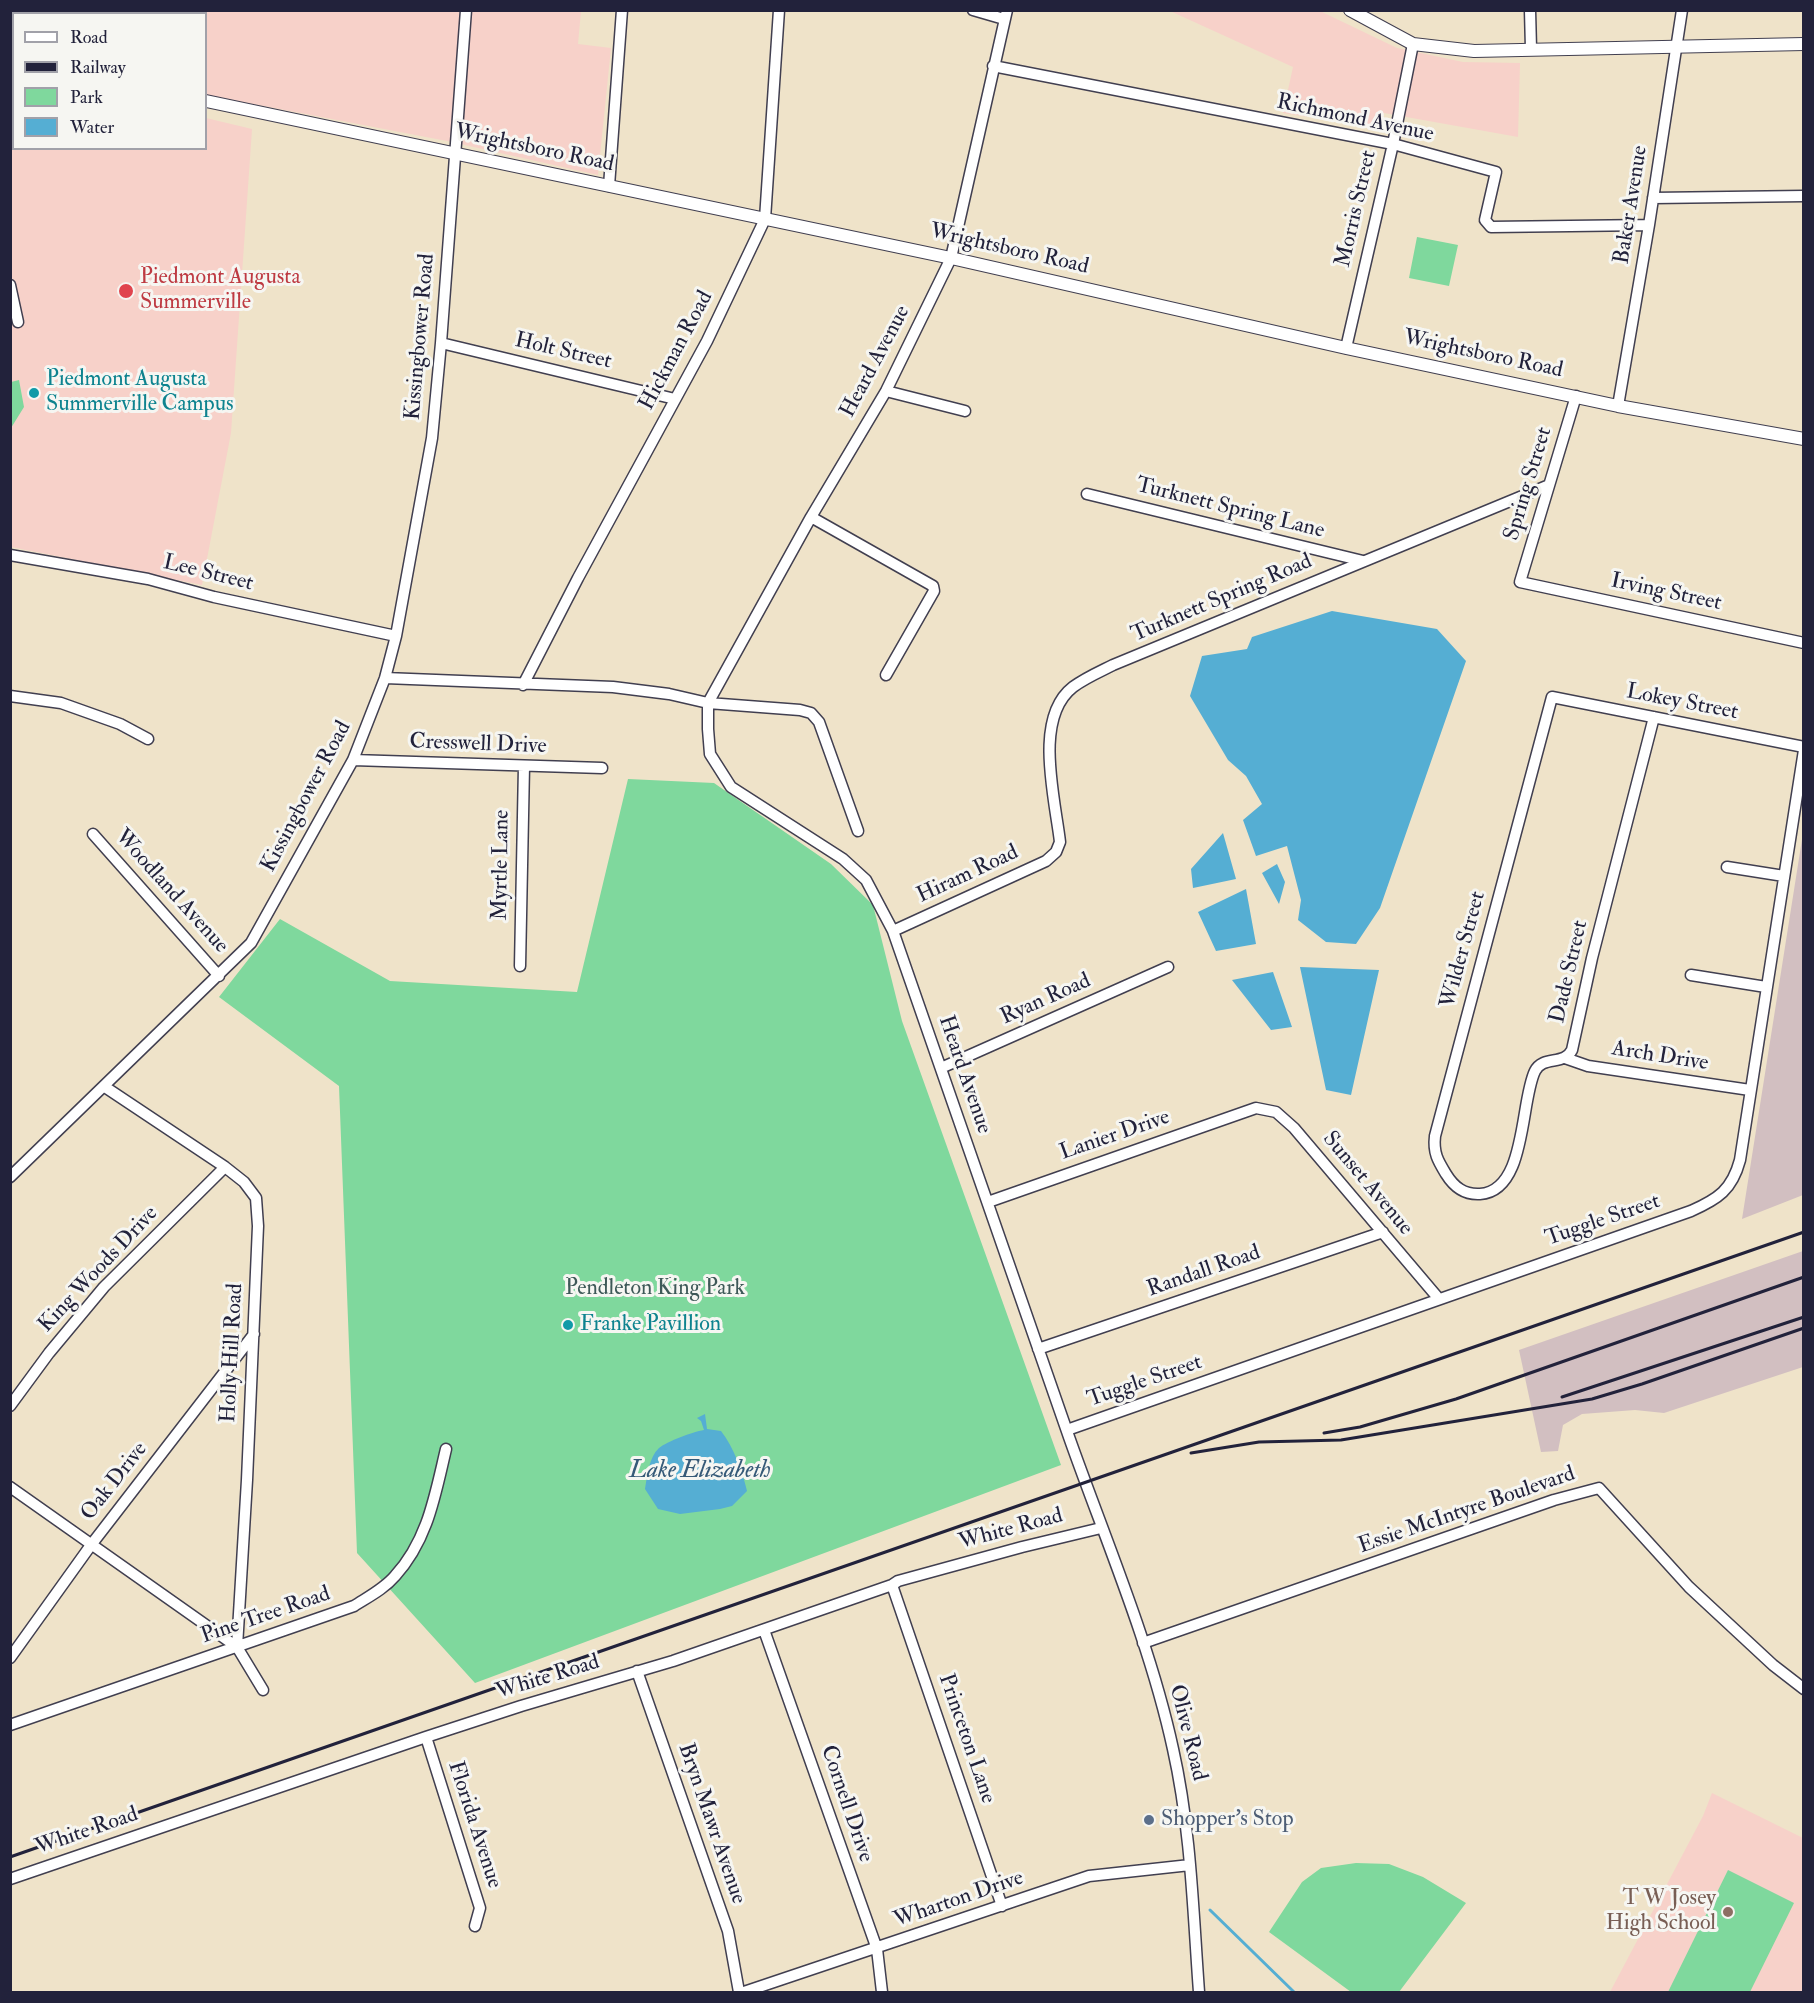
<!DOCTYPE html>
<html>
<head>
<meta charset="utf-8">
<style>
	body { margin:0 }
	#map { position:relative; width:1814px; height:2003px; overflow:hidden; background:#efe3c9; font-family:"IM FELL Double Pica",serif }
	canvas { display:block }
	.frame { position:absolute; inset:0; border:12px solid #22223b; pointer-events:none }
	.legend { position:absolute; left:12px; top:12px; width:195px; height:138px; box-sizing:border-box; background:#f6f6f2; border:2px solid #a1a1a9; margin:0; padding:8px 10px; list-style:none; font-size:18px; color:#22223b }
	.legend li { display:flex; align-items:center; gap:12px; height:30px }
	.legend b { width:30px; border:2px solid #a1a1a9 }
</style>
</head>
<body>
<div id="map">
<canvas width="1814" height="2003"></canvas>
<div class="frame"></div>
<ul class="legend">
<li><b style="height:8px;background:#fff"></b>Road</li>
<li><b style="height:8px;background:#22223b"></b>Railway</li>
<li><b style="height:16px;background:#7fd89d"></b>Park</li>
<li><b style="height:16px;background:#55aed3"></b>Water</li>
</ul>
</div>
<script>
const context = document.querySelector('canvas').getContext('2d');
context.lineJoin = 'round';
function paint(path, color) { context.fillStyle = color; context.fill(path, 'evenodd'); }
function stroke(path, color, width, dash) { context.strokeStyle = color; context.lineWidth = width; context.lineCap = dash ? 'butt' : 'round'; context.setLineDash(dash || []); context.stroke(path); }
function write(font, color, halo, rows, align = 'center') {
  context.font = font + ' "IM FELL Double Pica",serif'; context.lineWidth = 6; context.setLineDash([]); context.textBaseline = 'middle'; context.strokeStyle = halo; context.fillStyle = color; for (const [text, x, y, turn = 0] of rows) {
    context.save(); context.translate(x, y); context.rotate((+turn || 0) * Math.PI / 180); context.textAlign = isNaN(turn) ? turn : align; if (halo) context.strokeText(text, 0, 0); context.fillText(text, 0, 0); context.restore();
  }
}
const built = new Path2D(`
	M21,10H142L163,13L21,14Z
	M170,10L581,11L578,44L611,48L598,175L447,141L206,95V14H170Z
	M1170,11H1320L1397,48L1463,62L1520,63L1518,137L1384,113L1379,128L1283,113L1293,67Z
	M10,73H14V148H206V118L252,129L231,433L202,585L11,547Z
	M1712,1793L1803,1838V1992H1610L1703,1816Z`);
const industrial = new Path2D(`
	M1803,833V1195L1742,1219Z
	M1803,1251V1367L1664,1413L1635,1410L1582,1414L1563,1425L1558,1451L1541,1452L1519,1350Z`);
const green = new Path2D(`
	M1417,237L1458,245L1449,286L1409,278Z
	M19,380L24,407L11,428V382Z
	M628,779L714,783L831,864L873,905L902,1021L1061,1465L475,1683L357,1553L339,1086L219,997L280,919L390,981L577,992Z
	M1356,1863L1389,1864L1423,1877L1466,1903L1399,1992H1351L1269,1932L1302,1882L1321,1868Z
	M1728,1870L1794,1903L1750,1992H1668Z`);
const water = new Path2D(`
	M1332,611L1437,629L1466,661L1380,908L1356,944L1326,942L1298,920L1301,900L1287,846L1256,856L1243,820L1262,804L1246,776L1228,760L1190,696L1202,656L1247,649L1252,637Z
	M1223,833L1236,879L1193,888L1191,869Z
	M1277,864L1285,882L1279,904L1262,873Z
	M1246,889L1256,944L1216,951L1198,912Z
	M1300,967L1379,970L1351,1095L1326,1090Z
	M1273,972L1292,1027L1271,1030L1232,980Z
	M705,1414L707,1429L721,1431C734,1448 742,1470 747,1491L732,1506L720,1509L680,1514L658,1509L645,1489C647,1476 649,1457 659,1448C668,1441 692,1432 704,1430L701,1421L697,1418Z`);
const stream = new Path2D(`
	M1210,1910L1294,1992`);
const minor = new Path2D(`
	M973,10L1004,19
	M1007,10L951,258L886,391L811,517L708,703V729L710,754L731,787L843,859L866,880L893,931C952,1099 1010,1268 1069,1437C1105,1539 1150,1643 1173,1749C1191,1829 1193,1911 1199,1992
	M1530,10L1531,49
	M166,14V10
	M10,47L13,10
	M993,66L1393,144L1496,172L1485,220L1491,227L1649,225
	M609,186L622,10
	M1653,198L1804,196
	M10,285L18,322
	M441,343L675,399
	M1346,348L1393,144L1413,44
	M886,391L965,411
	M1576,396L1520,582L1804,643
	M1618,406L1649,225L1682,10
	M1087,494L1363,561
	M811,517L933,586L934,591L886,675
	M10,555L148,579L214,597L396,636
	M385,678L613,687L669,694L708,703L800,710L811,713L819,722L858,831
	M523,685L578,578L707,341L765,219L779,10
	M10,696L61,703L120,724L148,739
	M1654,717L1592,958L1572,1050C1564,1066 1543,1055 1535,1071C1520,1101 1527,1191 1480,1194C1464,1195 1454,1187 1446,1174C1438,1161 1433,1153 1435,1136L1552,697L1804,747
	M353,760L602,768
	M93,834L219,976
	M1727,867L1784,876
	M893,931L1046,861L1056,852L1060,842C1055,798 1033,718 1073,687C1085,678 1099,672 1113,665L1549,485
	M520,966L524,766
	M1691,975L1766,987
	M1565,1058L1588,1066L1750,1090
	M941,1068L1168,967
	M105,1087L225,1167L244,1182L256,1198L258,1226L247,1480L237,1647L263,1690
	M10,1177L251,943L353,760L385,678L396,636L432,438L441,343L466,10
	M988,1202L1256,1108L1276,1112L1294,1128L1439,1299
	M1038,1349L1383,1232
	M10,1406L49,1353L104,1287L225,1167
	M1067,1430L1691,1211C1718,1199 1732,1190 1740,1160L1804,750
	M10,1487L237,1647
	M892,1585L1002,1906
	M764,1630L877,1949L882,1992
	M1143,1643L1554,1500L1599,1488L1689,1587L1773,1665L1804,1689
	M10,1658L91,1545L254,1334
	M637,1671L728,1931L739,1992
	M10,1725L354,1606C368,1597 384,1589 395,1576C428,1540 435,1495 446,1449
	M426,1737L480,1908L475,1926
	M10,1879L426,1737L521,1706L673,1661L892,1585L898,1581L1022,1547L1101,1528
	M744,1992L1089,1876L1190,1865`);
const major = new Path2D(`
	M1350,10L1413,44L1474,51L1804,44
	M10,60L14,61
	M206,101L951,258L1346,348L1618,406L1804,439`);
const rail = new Path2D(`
	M1562,1397L1804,1317
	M1324,1433L1360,1427L1456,1399L1804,1277
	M1191,1453L1259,1442L1341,1440L1592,1399L1642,1384L1804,1328
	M10,1857L1804,1232`);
const markers = [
	[126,291,8,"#e0444e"],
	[34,393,6,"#0f9aa8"],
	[568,1325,6,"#0f9aa8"],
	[1149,1820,6,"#5c6f8a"],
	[1728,1912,6,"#8d6e63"]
];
const streetNames = [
	["Richmond Avenue",1355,119,12],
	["Wrightsboro Road",534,149,12],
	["Baker Avenue",1632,205,-81],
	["Morris Street",1357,209,-77],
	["Wrightsboro Road",1009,250,13],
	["Kissingbower Road",421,337,-85],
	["Hickman Road",677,351,-62],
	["Holt Street",563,352,13],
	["Wrightsboro Road",1483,355,12],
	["Heard Avenue",876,362,-62],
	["Spring Street",1529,484,-73],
	["Turknett Spring Lane",1230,509,14],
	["Lee Street",208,574,14],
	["Irving Street",1666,593,12],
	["Turknett Spring Road",1222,599,-23],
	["Lokey Street",1682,703,11],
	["Cresswell Drive",478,745,2],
	["Kissingbower Road",307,797,-62],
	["Myrtle Lane",502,865,-89],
	["Hiram Road",968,875,-25],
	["Woodland Avenue",171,892,48],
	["Wilder Street",1464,950,-75],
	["Dade Street",1570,972,-77],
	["Ryan Road",1046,1000,-24],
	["Arch Drive",1660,1057,9],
	["Heard Avenue",964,1075,71],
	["Lanier Drive",1115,1136,-19],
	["Sunset Avenue",1367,1184,50],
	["Tuggle Street",1603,1221,-19],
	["King Woods Drive",99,1270,-47],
	["Randall Road",1204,1272,-19],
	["Holly Hill Road",233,1353,-87],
	["Tuggle Street",1145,1382,-19],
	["Oak Drive",115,1482,-52],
	["Essie McIntyre Boulevard",1467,1511,-19],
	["White Road",1011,1530,-15],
	["Pine Tree Road",266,1616,-19],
	["White Road",548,1678,-17],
	["Olive Road",1187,1733,76],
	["Princeton Lane",966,1739,71],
	["Cornell Drive",846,1804,71],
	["Bryn Mawr Avenue",711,1824,71],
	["Florida Avenue",474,1825,72],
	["White Road",87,1832,-19],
	["Wharton Drive",959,1900,-19]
];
const healthNames = [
	["Piedmont Augusta",140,278],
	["Summerville",140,303]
];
const cultureNames = [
	["Piedmont Augusta",46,380],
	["Summerville Campus",46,405],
	["Franke Pavillion",580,1325]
];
const parkNames = [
	["Pendleton King Park",655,1289]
];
const serviceNames = [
	["Shopper's Stop",1161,1820]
];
const educationNames = [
	["T W Josey",1716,1899],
	["High School",1716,1924]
];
const waterNames = [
	["Lake Elizabeth",700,1472]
];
paint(built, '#f7d1c9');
paint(industrial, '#d2bfc1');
paint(green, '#7fd89d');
paint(water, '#55aed3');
stroke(stream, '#55aed3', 3);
stroke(minor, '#413f50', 13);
stroke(major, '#413f50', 14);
stroke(minor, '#fff', 10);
stroke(major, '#fff', 12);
stroke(rail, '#22223b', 3);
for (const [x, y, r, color] of markers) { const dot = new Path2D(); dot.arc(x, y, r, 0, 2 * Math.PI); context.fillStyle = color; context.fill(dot); stroke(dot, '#f6f6f2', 2); }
write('22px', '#22223b', '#f6f6f2', streetNames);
write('22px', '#be3a42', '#f6f6f2', healthNames, 'left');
write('22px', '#0d838f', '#f6f6f2', cultureNames, 'left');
write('22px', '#3e5958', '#f6f6f2', parkNames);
write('22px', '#4e5e75', '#f6f6f2', serviceNames, 'left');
write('22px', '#785e54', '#f6f6f2', educationNames, 'right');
write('italic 24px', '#365a78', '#f6f6f2', waterNames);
</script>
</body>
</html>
